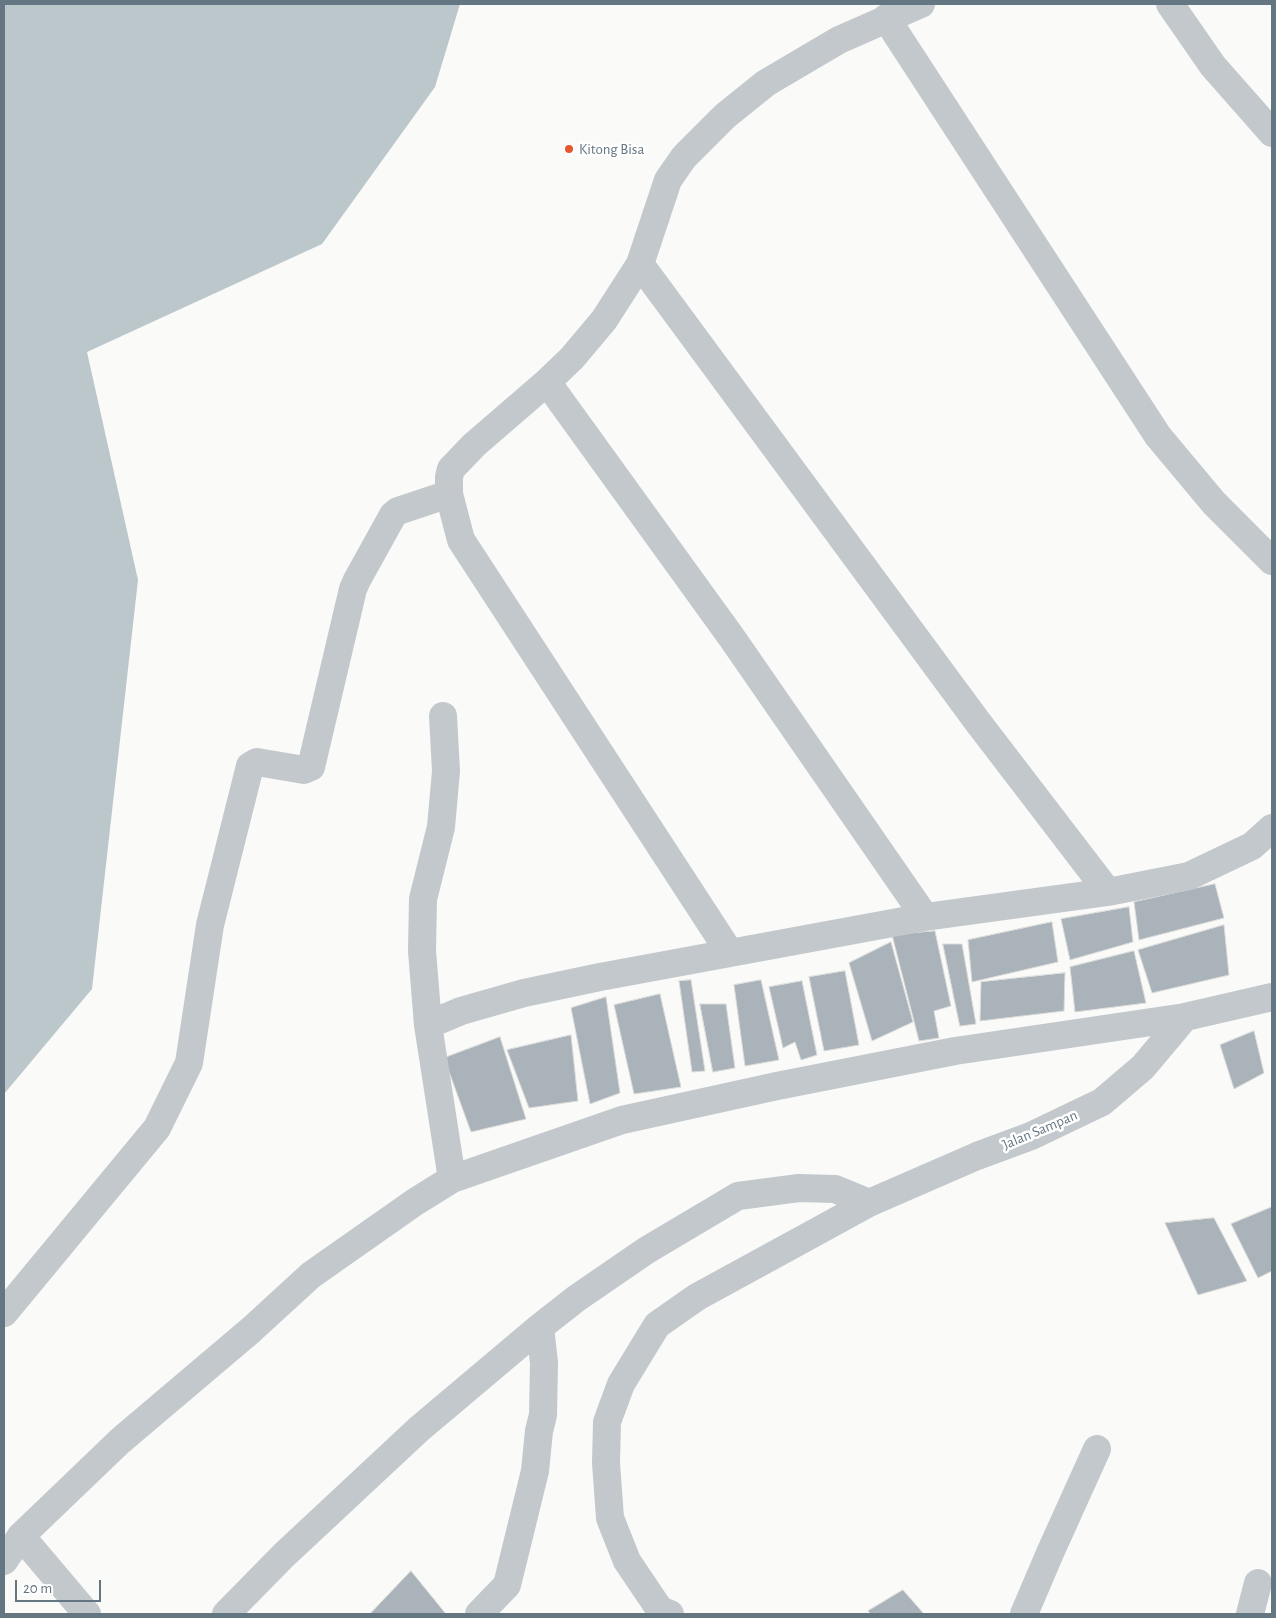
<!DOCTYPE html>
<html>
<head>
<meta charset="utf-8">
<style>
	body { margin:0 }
	#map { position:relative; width:1276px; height:1618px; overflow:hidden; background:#fafaf8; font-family:"Alegreya Sans",sans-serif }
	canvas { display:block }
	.frame { position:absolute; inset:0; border:5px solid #657683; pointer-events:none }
	.scale { position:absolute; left:15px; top:1580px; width:86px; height:22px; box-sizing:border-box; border:2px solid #657683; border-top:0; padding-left:6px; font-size:15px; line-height:18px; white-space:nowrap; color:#657683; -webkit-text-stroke:4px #fff; paint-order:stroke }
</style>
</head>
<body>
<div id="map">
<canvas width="1276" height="1618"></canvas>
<div class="frame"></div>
<div class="scale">20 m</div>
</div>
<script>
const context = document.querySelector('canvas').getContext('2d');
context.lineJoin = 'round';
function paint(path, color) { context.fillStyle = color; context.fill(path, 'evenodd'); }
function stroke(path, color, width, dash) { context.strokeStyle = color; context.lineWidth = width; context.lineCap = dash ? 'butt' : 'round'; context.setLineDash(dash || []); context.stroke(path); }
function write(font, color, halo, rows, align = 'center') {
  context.font = font + ' "Alegreya Sans",sans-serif'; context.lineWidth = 5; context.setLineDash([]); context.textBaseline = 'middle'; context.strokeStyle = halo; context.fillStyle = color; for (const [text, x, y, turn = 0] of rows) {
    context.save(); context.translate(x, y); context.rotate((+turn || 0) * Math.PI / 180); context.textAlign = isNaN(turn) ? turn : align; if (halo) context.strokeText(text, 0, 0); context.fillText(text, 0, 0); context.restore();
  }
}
const water = new Path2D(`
	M4,4H460L435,87L322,244L87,352L138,580L92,989L4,1094Z`);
const building = new Path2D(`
	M1215,884L1224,918L1139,940L1134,902Z
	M1129,907L1133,942L1070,960L1061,919Z
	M1052,922L1058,962L972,982L968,940Z
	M1224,925L1229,975L1152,993L1138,950Z
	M935,931L951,1006L934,1011L939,1038L919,1041L892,935Z
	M891,942L913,1022L872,1041L849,963Z
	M943,944H962L976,1024L960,1026Z
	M1134,951L1146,1003L1075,1012L1070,967Z
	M845,971L859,1045L824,1051L809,977Z
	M1065,973L1064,1011L980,1021L981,982Z
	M691,980L705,1071L692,1072L679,981Z
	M761,980L779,1060L745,1066L734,985Z
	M802,981L817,1055L801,1060L795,1042L783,1048L769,987Z
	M660,994L681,1087L634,1094L614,1005Z
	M606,997L620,1093L590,1104L571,1008Z
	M700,1004H726L735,1068L713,1072Z
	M1254,1031L1264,1073L1234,1089L1220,1045Z
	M571,1035L578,1101L529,1108L507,1050Z
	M500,1037L526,1119L471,1132L444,1058Z
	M1272,1207V1271L1258,1278L1231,1224Z
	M1214,1218L1247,1281L1198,1295L1165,1223Z
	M411,1571L446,1614H370Z
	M903,1590L924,1614H871L868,1611Z`);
const minor = new Path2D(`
	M1170,4L1213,66L1272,133
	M886,18L1158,436L1214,503L1272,561
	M640,264L977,721L1108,892
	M547,382L732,638L925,917
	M730,953L461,540L449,494V477L451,469L474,445L547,382L572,358L604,320L640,264L668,180L684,157L725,116L766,83L839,40L921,4
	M428,1025L422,951L423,899L441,827L446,771L443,716
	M452,1179L428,1025L461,1011L524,993L600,977L925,917L1108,892L1189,876L1252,846L1272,828
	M4,1313L157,1128L189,1063L210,925L250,766L257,762L304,770L311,767L353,589L357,580L393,515L398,511L449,494
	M21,1536L87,1614
	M4,1561L21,1536L120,1441L251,1330L311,1275L415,1202L452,1179L622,1120L777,1086L955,1051L1185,1017L1272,997
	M226,1614L284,1555L419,1429L540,1327L577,1298L647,1250L738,1196L799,1188L835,1189L869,1203
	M479,1614L507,1585L535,1471L539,1431L543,1415L544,1363L540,1327
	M670,1614L660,1610L627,1561L610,1518L606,1463L607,1422L621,1384L657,1325L697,1297L869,1203L977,1156L1031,1136L1102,1102L1143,1067L1185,1017
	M1024,1614L1050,1553L1097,1449
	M1250,1614L1258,1583`);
const markers = [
	[569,149,5,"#e4572e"]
];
const poiNames = [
	["Kitong Bisa",579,149]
];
const streetNames = [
	["Jalan Sampan",1040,1130,-23]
];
paint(water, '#bbc7cb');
paint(building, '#aab3b9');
stroke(building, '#dcdcda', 1);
stroke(minor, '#c3c8cc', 28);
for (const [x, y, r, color] of markers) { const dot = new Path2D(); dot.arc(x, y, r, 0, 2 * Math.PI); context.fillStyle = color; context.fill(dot); stroke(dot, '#fff', 2); }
write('15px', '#657683', '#fff', poiNames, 'left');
write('15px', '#657683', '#fff', streetNames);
</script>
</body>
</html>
